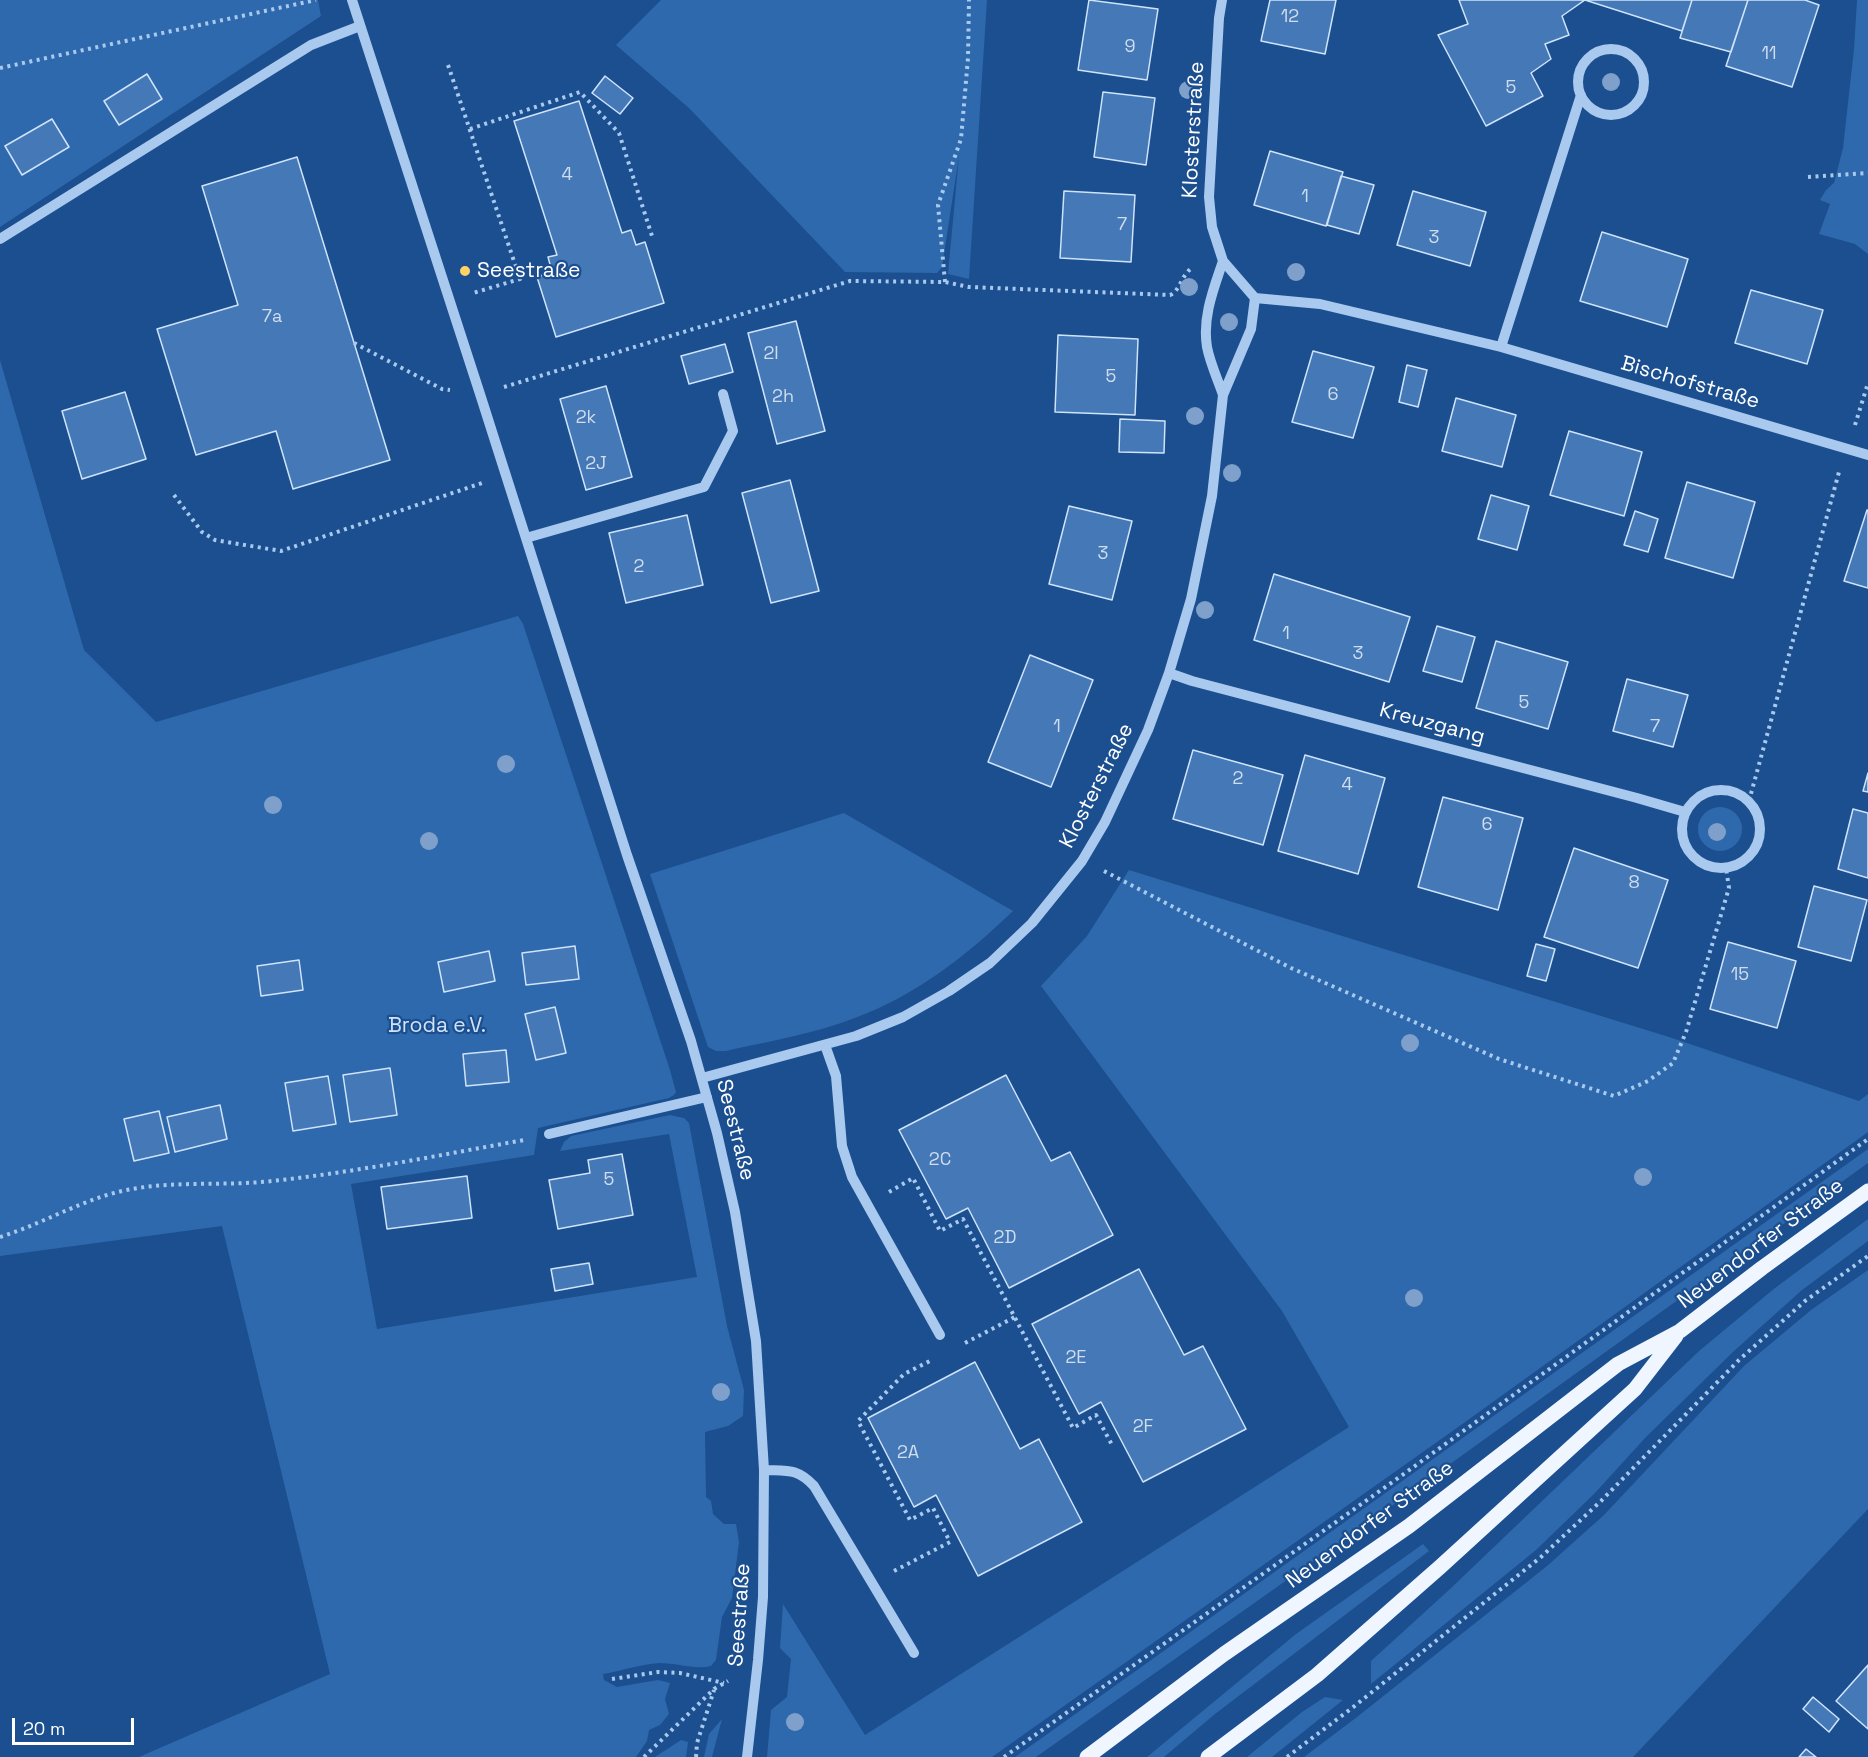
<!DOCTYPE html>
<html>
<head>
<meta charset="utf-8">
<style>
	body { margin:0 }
	#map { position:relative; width:1868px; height:1757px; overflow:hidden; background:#1b4f8f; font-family:"Space Grotesk",sans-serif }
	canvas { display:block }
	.scale { position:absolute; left:12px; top:1718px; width:122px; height:27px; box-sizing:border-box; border:3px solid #fff; border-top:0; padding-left:8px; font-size:18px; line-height:21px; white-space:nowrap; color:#fff; -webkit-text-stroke:4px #1b4f8f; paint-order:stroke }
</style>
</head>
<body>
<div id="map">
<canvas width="1868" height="1757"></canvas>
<div class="scale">20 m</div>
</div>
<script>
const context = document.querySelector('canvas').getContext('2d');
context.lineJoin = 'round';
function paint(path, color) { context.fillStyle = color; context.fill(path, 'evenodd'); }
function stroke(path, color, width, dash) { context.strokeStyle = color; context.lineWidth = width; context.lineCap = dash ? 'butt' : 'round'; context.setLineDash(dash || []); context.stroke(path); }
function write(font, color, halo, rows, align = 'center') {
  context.font = font + ' "Space Grotesk",sans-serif'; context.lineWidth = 4.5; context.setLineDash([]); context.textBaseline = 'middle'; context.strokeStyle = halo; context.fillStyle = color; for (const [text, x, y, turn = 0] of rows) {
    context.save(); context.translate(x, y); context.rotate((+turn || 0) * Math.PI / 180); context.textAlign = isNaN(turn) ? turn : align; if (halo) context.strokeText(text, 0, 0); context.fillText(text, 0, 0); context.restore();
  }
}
const green = new Path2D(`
	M0,0H318L321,16L0,227Z
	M661,0H987L969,279L948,274L959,156L942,267L937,273L845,272L690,109L616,45Z
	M1857,0H1868V254L1855,244L1819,234L1830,204L1820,200L1826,190L1834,183L1843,148L1854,49Z
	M0,360L84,650L156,722L518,616L523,624L670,1070L676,1092L674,1095L669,1098L538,1128L534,1155L351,1184L377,1329L697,1277L669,1134L560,1151L564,1142L571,1136L670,1115L684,1118L689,1123L727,1326L744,1390L743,1416L728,1426L705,1432L706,1497L711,1501L713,1514L724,1524H736L739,1542L732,1598L722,1617L716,1660L711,1666C696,1670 676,1663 660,1663C641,1664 621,1671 603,1674L604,1680L617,1687L658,1680L670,1683L665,1699L669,1714L660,1725L649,1730L647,1741L636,1757H139L330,1674L222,1226L0,1256Z
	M1698 829a22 22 0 1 1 44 0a22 22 0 1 1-44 0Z
	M844,813L1013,911C965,957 918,994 855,1018C814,1034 769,1041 726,1051H716L708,1047L650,874Z
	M1129,870L1669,1037L1859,1101L1868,1094V1132L1454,1430L992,1757H767L771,1710L787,1697L791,1659L780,1648L783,1604L865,1735L1349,1427L1282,1311L1041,986L1087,936Z
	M1868,1149V1163L1396,1503L1036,1757H1015Z
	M1868,1219V1241L1802,1290L1734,1351L1646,1437L1594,1494L1536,1550L1371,1684V1661L1450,1589L1699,1351L1775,1288Z
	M1868,1270V1509L1633,1757H1304L1357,1717L1547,1566L1604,1515L1744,1366L1811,1310Z
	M1423,1544L1429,1551L1215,1714L1164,1757H1147L1296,1634Z
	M1325,1697L1343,1700L1272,1757H1247L1302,1712Z
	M722,1719L712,1757H704L709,1734Z
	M681,1740L688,1742L686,1757H655Z`);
const building = new Path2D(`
	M1089,0L1158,9L1147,80L1078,70Z
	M1270,0H1336L1325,54L1261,41Z
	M1459,0H1585L1562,16L1569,35L1545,44L1551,59L1531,73L1543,96L1486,126L1438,35L1468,24Z
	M1585,0H1692L1682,31Z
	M1692,0H1748L1731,52L1680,38Z
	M1748,0H1805L1819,5L1792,87L1726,66Z
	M147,74L162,99L119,125L104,101Z
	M605,76L633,98L620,114L592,93Z
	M1103,92L1155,98L1146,165L1094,157Z
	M579,101L622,233L631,230L636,245L645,242L664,303L556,337L537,277L552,272L548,257L557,255L514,121Z
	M52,119L69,147L22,175L5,146Z
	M1270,151L1343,172L1326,226L1254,205Z
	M297,157L390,460L293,489L276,431L196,455L157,329L238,305L202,186Z
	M1341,176L1374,185L1359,234L1327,225Z
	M1064,191L1135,195L1131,262L1060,258Z
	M1413,191L1486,212L1470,266L1397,245Z
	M1602,232L1688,259L1667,327L1580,301Z
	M1751,290L1823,310L1807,364L1735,343Z
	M796,321L825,431L777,444L748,333Z
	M1058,335L1138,339L1135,415L1055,412Z
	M725,344L733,372L689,384L681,356Z
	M1313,351L1374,367L1353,438L1292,422Z
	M1407,365L1427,370L1418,407L1399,402Z
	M606,386L632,477L586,490L560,399Z
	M125,392L146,459L82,479L62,411Z
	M1456,398L1516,415L1502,467L1442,451Z
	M1120,419L1165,421L1164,453L1119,452Z
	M1569,431L1642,452L1624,516L1550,495Z
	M790,480L819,591L771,603L742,493Z
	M1687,482L1755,502L1733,578L1665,558Z
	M1491,495L1529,506L1517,550L1478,539Z
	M1069,506L1132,521L1112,600L1049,584Z
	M1867,510H1868V588L1844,581Z
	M1635,511L1658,519L1648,552L1624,545Z
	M687,515L703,585L626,603L609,533Z
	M1274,574L1410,617L1389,682L1254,640Z
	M1437,626L1475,637L1462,682L1423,671Z
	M1496,641L1568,662L1548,729L1476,708Z
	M1030,655L1093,680L1051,787L988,762Z
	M1627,679L1688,695L1673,747L1613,731Z
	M1193,750L1283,775L1263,845L1173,819Z
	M1305,755L1385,778L1358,874L1278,851Z
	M1868,773V792L1863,791Z
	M1443,797L1523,818L1498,910L1418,887Z
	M1853,809L1868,813V878L1838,869Z
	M1574,848L1668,880L1638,968L1544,937Z
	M1814,886L1867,900L1851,961L1798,947Z
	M1728,942L1796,961L1777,1028L1710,1009Z
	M1536,944L1555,949L1546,981L1527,976Z
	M575,946L579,979L526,985L522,953Z
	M489,951L495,981L444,992L438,962Z
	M299,960L303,990L261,996L257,966Z
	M555,1007L566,1053L536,1060L525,1014Z
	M506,1050L509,1082L466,1086L463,1054Z
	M390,1068L397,1115L350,1122L343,1075Z
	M1006,1075L1051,1161L1070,1152L1113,1235L1009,1288L968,1208L946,1219L899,1130Z
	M328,1076L336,1124L293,1131L285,1083Z
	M220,1105L227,1139L175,1152L167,1117Z
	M159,1111L169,1153L134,1161L124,1119Z
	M622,1154L633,1215L558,1229L549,1180L590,1173L588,1160Z
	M467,1176L472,1218L387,1229L381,1187Z
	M589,1263L593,1284L555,1291L551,1269Z
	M1139,1269L1184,1355L1203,1346L1246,1429L1143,1482L1101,1402L1079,1414L1032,1324Z
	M975,1362L1020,1449L1039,1439L1082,1522L978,1576L936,1495L914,1507L868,1418Z
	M1868,1665V1729L1836,1701Z
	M1813,1697L1839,1719L1829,1732L1803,1709Z
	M1806,1749L1816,1757H1799Z`);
const path = new Path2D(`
	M448,65L520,279L473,293
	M0,68L316,0
	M470,129L580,92L619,133L652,236
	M1808,177L1868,173
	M945,282L938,205L961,139L968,58L969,0
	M354,343L442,389L450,390
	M504,387L850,281L945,282L969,287L1170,295C1181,290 1181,275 1192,268
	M1855,425L1868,383
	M174,495L202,532L215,540L281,551L482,483
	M1749,801L1839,472
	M1104,871L1291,968L1499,1059L1614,1096L1648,1081L1673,1063L1686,1032L1729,888L1726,868
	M889,1192L913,1178L940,1231L963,1219L1073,1428L1096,1415L1112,1445
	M0,1237C39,1225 74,1204 114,1193C166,1179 220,1187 272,1181C357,1172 440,1155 524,1140
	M965,1343L1015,1317
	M894,1571L950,1542L933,1508L910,1520L858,1421L904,1374L932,1360
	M612,1679L658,1672L680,1673L724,1683
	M644,1757L714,1689L728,1681
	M696,1757L697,1743L714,1690
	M1004,1757L1408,1471L1868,1139
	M1287,1757L1352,1708L1541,1557L1601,1501L1739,1360L1805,1301L1868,1256`);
const minor = new Path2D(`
	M352,0L480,394L627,855L691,1041L717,1133L735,1212L756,1341L764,1470L763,1597L758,1660L747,1757
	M1578 82a33 33 0 1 1 66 0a33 33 0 1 1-66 0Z
	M0,239L311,45L360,26
	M1223,261C1214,288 1202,317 1207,347C1210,363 1218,380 1223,395
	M1255,298L1320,304L1501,347L1868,455
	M1501,347L1581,95
	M526,538L704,487L733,431L723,394
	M1169,673L1192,681L1637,798L1685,812
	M1682 829a39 39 0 1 1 78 0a39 39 0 1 1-78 0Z
	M825,1045L836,1076L842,1146L852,1177L940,1335
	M702,1078L856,1036L903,1017L949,991L990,963L1032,923L1082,861L1105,822L1148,730L1169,673L1191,599L1212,496L1223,395L1251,329L1255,298L1223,261L1212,227L1209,197L1219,18L1222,0
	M549,1134L707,1097
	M764,1470C788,1471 797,1468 814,1486L914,1653`);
const major = new Path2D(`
	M1087,1757L1224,1654L1409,1526L1618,1364L1680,1331L1762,1268L1868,1191
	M1208,1757L1317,1675L1440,1567L1635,1389L1676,1336`);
const trees = [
	[1611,82],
	[1188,90],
	[1296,272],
	[1189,287],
	[1229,322],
	[1195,416],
	[1232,473],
	[1205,610],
	[506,764],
	[273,805],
	[1717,832],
	[429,841],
	[1410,1043],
	[1643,1177],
	[1414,1298],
	[721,1392],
	[795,1722]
];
const markers = [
	[465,271,6,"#ffd166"]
];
const numberNames = [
	["12",1290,17],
	["9",1130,47],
	["11",1769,54],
	["5",1511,88],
	["4",567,175],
	["1",1305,197],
	["7",1122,225],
	["3",1434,238],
	["7a",272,317],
	["2I",771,354],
	["5",1111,377],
	["6",1333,395],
	["2h",783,397],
	["2k",586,418],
	["2J",596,464],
	["3",1103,554],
	["2",639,567],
	["1",1286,634],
	["3",1358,654],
	["5",1524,703],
	["1",1057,727],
	["7",1655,727],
	["2",1238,779],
	["4",1347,785],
	["6",1487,825],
	["8",1634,883],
	["15",1740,975],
	["2C",940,1160],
	["5",609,1180],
	["2D",1005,1238],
	["2E",1076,1358],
	["2F",1143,1427],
	["2A",908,1453]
];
const streetNames = [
	["Klosterstraße",1194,130,-87],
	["Bischofstraße",1690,383,16],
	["Kreuzgang",1432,724,15],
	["Klosterstraße",1097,786,-63],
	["Seestraße",735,1130,76],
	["Neuendorfer Straße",1761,1244,-37],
	["Neuendorfer Straße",1370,1525,-36],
	["Seestraße",740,1615,-86]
];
const poiNames = [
	["Seestraße",477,271]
];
const parkNames = [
	["Broda e.V.",437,1026]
];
paint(green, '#2e69ad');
paint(building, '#4478b7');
stroke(building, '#cfe3fa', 1.5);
stroke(path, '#a9c9ee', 4, [3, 4.5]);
stroke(minor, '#a9c9ee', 10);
stroke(major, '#f0f6ff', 15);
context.fillStyle = '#7ea0ca';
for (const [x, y] of trees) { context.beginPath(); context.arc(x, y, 9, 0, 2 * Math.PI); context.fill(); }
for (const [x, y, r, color] of markers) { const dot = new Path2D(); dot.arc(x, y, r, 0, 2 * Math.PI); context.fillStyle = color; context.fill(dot); stroke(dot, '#1b4f8f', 2); }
write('18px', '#d0dded', null, numberNames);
write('21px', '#fff', '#1b4f8f', streetNames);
write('21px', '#fff', '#1b4f8f', poiNames, 'left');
write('21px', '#cfe3fa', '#1b4f8f', parkNames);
</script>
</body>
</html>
